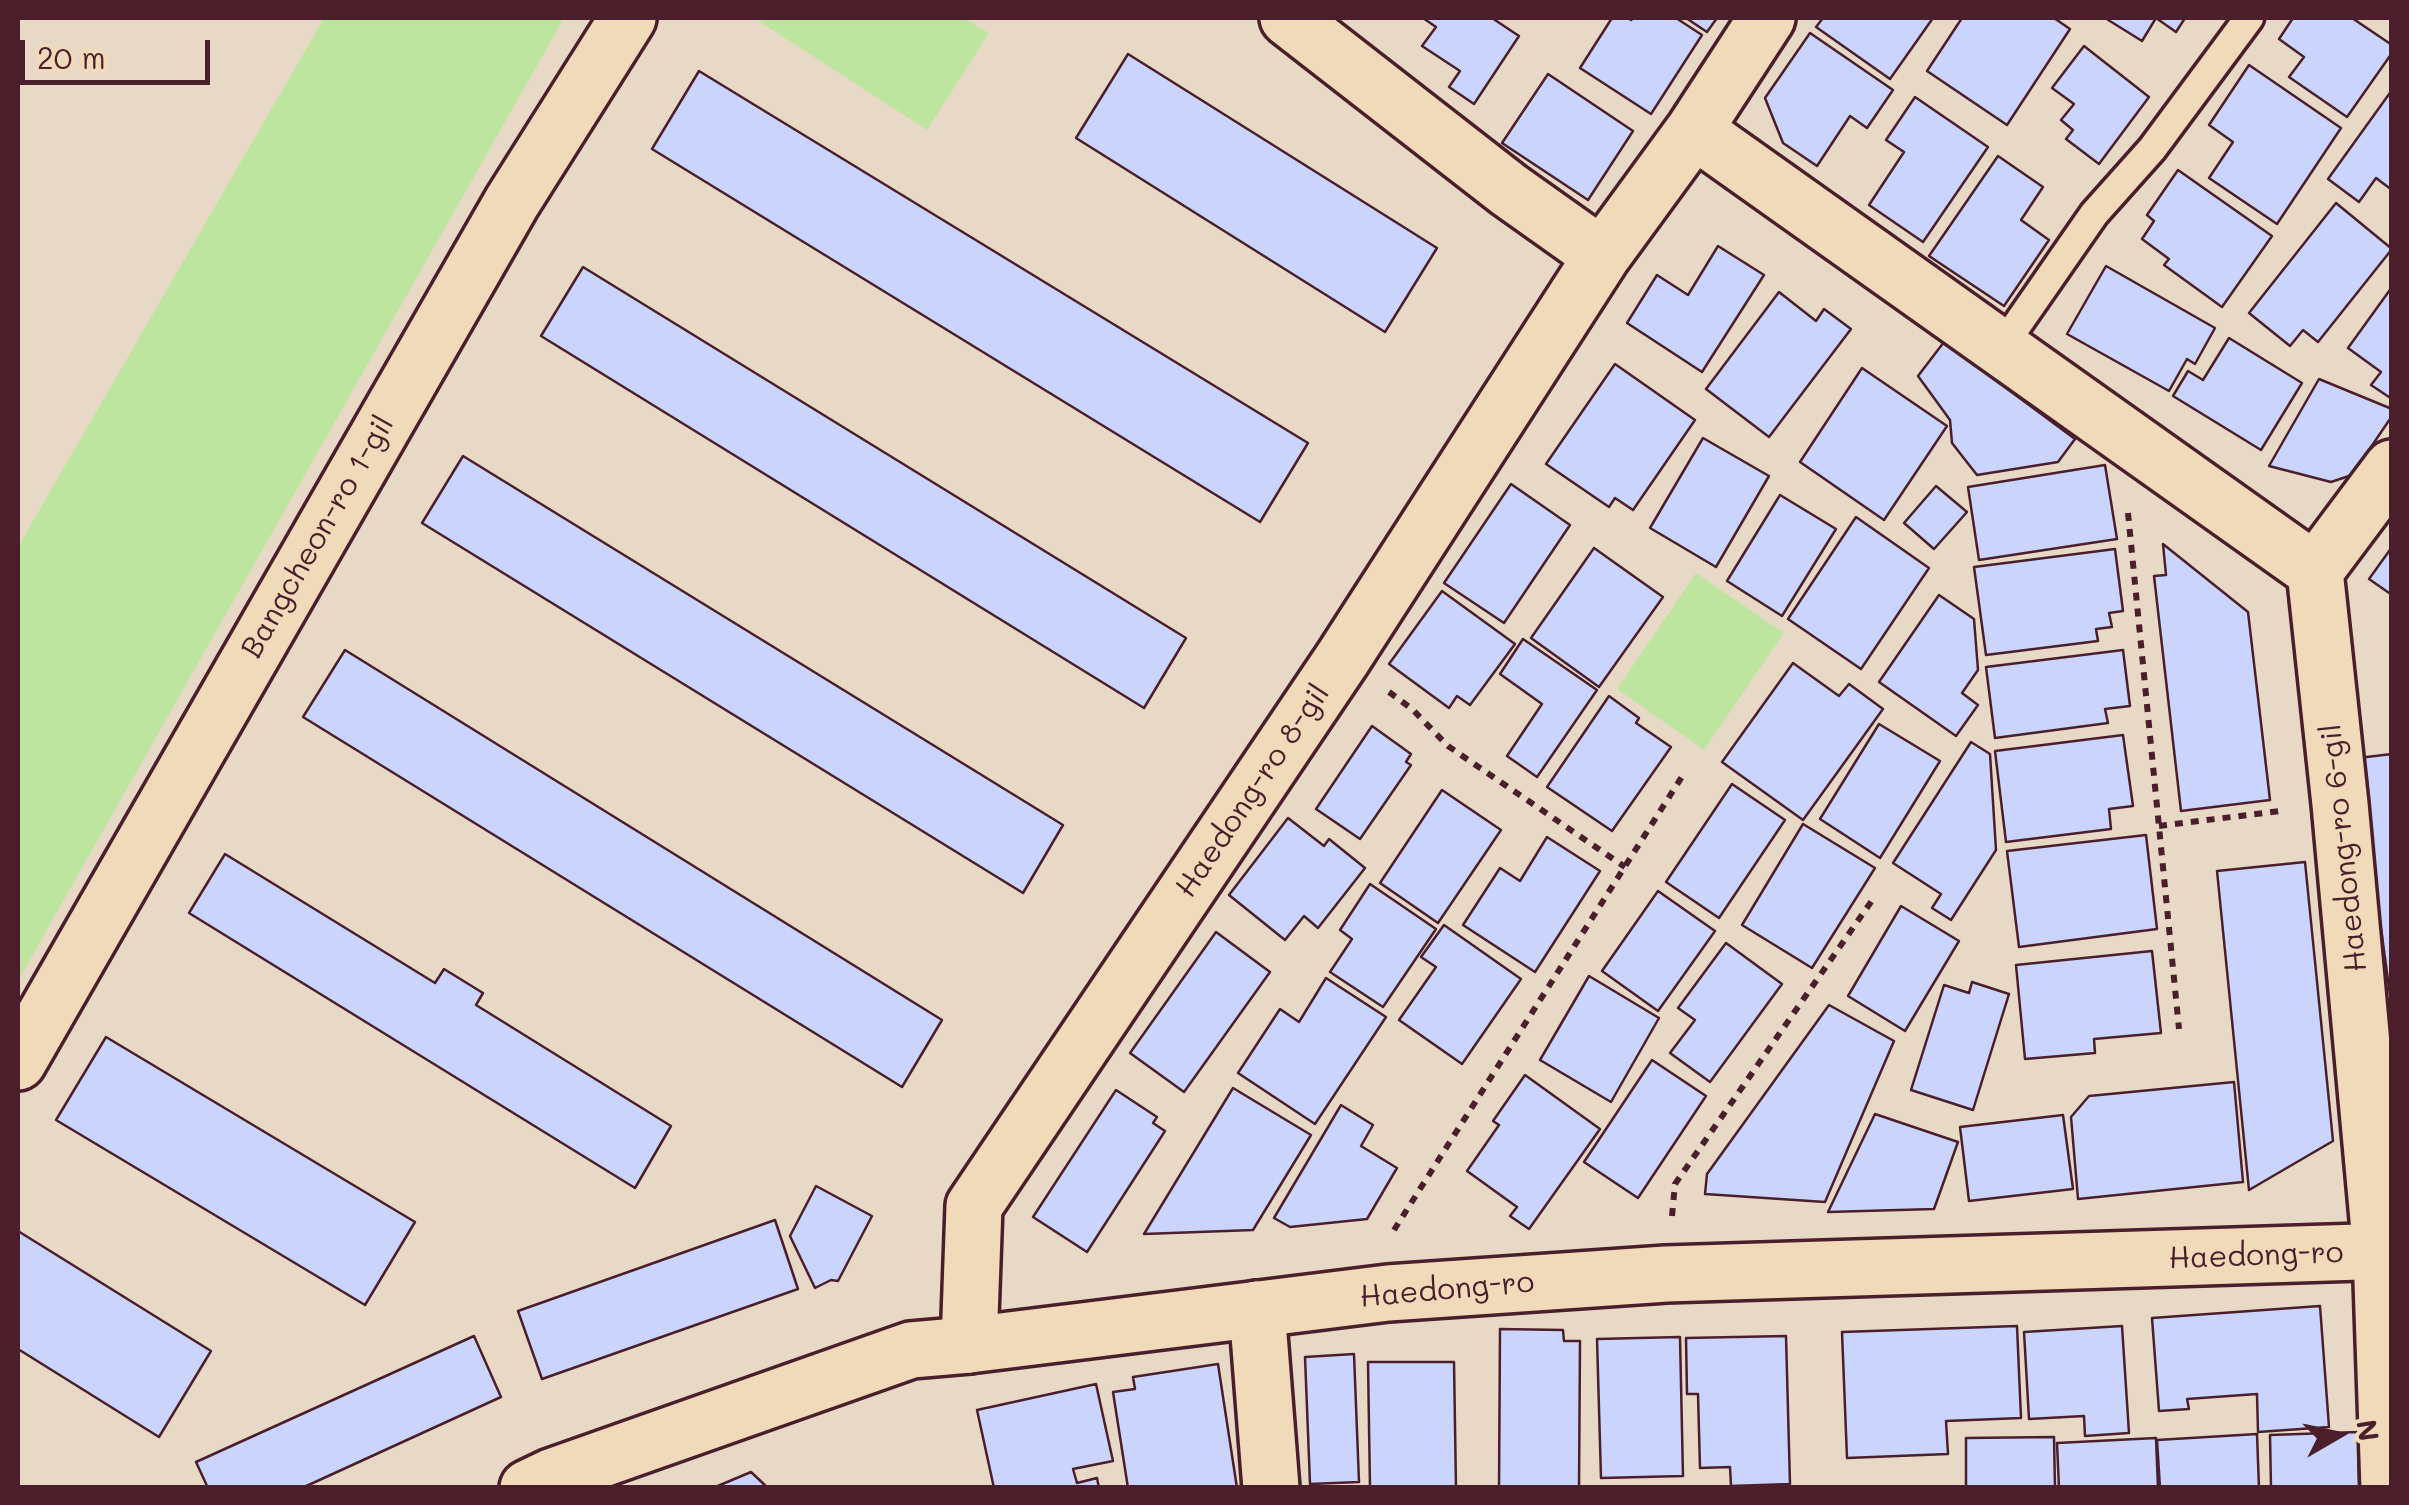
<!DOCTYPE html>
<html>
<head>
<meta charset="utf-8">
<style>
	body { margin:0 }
	#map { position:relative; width:2409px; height:1505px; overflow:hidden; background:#e8d9c6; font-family:Mali,sans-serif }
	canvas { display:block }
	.frame { position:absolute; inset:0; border:20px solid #4a1f2b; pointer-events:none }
	.north { position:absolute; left:2289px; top:1385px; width:100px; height:100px; -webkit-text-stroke:8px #f0dab9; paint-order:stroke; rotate:81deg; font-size:28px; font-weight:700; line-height:40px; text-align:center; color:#4a1f2b }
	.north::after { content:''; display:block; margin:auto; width:35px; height:45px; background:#4a1f2b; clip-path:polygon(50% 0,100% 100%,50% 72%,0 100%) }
	.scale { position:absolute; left:20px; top:40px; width:190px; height:45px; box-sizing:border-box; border:5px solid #4a1f2b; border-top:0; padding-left:12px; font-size:30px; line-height:35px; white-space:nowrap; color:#4a1f2b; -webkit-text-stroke:8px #f0dab9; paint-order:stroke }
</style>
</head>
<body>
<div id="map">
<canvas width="2409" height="1505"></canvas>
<div class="frame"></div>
<div class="north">N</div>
<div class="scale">20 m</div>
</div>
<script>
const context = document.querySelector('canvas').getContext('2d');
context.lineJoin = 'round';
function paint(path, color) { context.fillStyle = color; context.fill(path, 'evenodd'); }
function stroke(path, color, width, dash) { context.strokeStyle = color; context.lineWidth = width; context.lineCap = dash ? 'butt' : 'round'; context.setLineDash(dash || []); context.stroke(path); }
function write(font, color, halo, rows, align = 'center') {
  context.font = font + ' Mali,sans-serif'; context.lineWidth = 8; context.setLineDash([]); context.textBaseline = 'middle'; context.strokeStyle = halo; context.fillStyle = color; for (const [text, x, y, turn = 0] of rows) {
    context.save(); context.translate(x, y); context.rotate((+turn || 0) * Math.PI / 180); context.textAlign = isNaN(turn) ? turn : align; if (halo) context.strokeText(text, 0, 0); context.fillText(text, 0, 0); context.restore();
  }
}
const green = new Path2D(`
	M324,18H564L18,981V547Z
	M754,18H964L989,33L927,130Z
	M1696,573L1784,633L1704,750L1617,689Z`);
const building = new Path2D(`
	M1423,18H1492L1519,36L1474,104L1449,87L1460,71L1422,46L1436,27Z
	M1612,18H1628L1631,20L1633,18H1676L1702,35L1651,114L1580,68Z
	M1686,18H1717L1707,32Z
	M1823,18H1933L1890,79L1816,27Z
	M1962,18H2054L2070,29L2007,125L1927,71Z
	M2105,18H2185L2176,32L2156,18L2142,41Z
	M2293,18H2352L2392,45V53L2347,117L2289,77L2304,57L2279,39Z
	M1810,33L1893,90L1867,128L1850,116L1817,166L1783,143L1765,98Z
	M2084,46L2149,97L2099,164L2066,139L2073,130L2061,120L2074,104L2052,88Z
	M1128,54L1437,248L1385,332L1076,138Z
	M2249,65L2341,128L2277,224L2209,178L2233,142L2209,125Z
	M699,71L1308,443L1260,522L652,149Z
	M1548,74L1633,131L1588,200L1502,143Z
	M2392,90V190L2376,178L2359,202L2328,179Z
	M1915,97L1988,147L1923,242L1869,205L1904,152L1886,140Z
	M1998,156L2043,187L2021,220L2049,240L2004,306L1929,256Z
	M2178,170L2272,236L2222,307L2164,265L2169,259L2142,239L2154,221L2147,215Z
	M2336,203L2392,249L2318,342L2303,330L2290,346L2249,313Z
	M1718,246L1764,275L1702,372L1627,323L1657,275L1688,295Z
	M2106,266L2215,328L2195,364L2187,359L2169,391L2067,334Z
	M583,267L1186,638L1144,708L541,336Z
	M2392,287V399L2371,385L2381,372L2348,348Z
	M1779,292L1816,321L1824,309L1851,329L1769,437L1706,389Z
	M2229,338L2302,383L2261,450L2173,396L2188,371L2203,380Z
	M1944,342L2075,439L2058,462L1977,475L1952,443L1950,420L1918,376Z
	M1615,364L1695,420L1633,510L1615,498L1609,507L1546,464Z
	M1862,368L1947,426L1884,520L1800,462Z
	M2319,379L2392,409V416L2352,475L2331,482L2269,466Z
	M1703,438L1769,476L1716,567L1650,528Z
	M463,456L1063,825L1023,893L422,523Z
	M2105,465L2117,539L1979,560L1968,487Z
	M1511,484L1570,525L1504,623L1444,583Z
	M1936,486L1967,512L1934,549L1904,523Z
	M1780,495L1836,529L1782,616L1727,581Z
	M1856,517L1929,568L1861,669L1788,619Z
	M2163,544L2248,612L2270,800L2181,811L2154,576L2166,575Z
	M2392,547V595L2369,579Z
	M1594,548L1663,597L1599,687L1531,638Z
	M2115,549L2123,611L2109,613L2112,627L2096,629L2098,641L1986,655L1974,567Z
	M1442,591L1515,644L1470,705L1457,696L1449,708L1389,664Z
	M1939,595L1974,619L1978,670L1962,693L1978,705L1956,736L1879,682Z
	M1523,639L1597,690L1537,777L1507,756L1542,704L1500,674Z
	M345,650L942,1020L902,1087L303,717Z
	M2123,650L2130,706L2105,709L2108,723L1995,738L1986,667Z
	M1793,663L1839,696L1849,684L1883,709L1803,820L1722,762Z
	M1609,696L1639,718L1636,723L1671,747L1612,831L1547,787Z
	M1879,724L1940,761L1880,858L1820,819Z
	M1372,726L1411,754L1406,762L1411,765L1360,839L1316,809Z
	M2123,735L2133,806L2109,809L2111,829L2006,842L1995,751Z
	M1971,742L1990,754L1996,850L1951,920L1932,908L1941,894L1893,863Z
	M2392,754V1010L2358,758Z
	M1732,784L1785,820L1719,918L1666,882Z
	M1442,790L1501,830L1438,923L1380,883Z
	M1288,818L1324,846L1329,839L1365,868L1318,928L1304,916L1285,940L1229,895Z
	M1803,824L1875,868L1812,968L1742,925Z
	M2146,835L2157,929L2019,947L2007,851Z
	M1547,837L1600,871L1535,972L1463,925L1500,868L1520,881Z
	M225,854L435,983L444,969L483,993L476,1005L671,1126L635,1188L189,913Z
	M2305,862L2333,1141L2249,1190L2217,871Z
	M1370,884L1436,929L1383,1007L1330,972L1352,939L1340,930Z
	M1658,891L1715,931L1658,1011L1602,971Z
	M1901,906L1959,941L1905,1031L1848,996Z
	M1444,925L1521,979L1462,1064L1399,1020L1436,967L1421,957Z
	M1216,932L1270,972L1184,1092L1130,1053Z
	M1726,943L1782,984L1710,1082L1670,1053L1695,1020L1678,1008Z
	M2152,951L2161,1033L2094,1039L2095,1053L2025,1059L2016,965Z
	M1589,976L1659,1018L1611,1102L1540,1060Z
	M1326,978L1386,1017L1315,1124L1238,1073L1280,1009L1299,1022Z
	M1972,982L2009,994L1973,1110L1911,1090L1944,985L1969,993Z
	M1829,1005L1894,1041L1825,1202L1705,1194L1707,1174Z
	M106,1037L415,1222L365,1305L56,1120Z
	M1652,1060L1706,1096L1638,1198L1584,1162Z
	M1525,1075L1600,1129L1529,1229L1510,1216L1517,1207L1467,1171L1499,1125L1493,1121Z
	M2234,1082L2243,1182L2078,1199L2071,1117L2089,1096Z
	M1233,1088L1311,1135L1253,1230L1144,1234Z
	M1116,1090L1157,1117L1153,1123L1165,1131L1087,1252L1033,1217Z
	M1341,1105L1373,1125L1361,1146L1397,1168L1367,1219L1290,1227L1274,1218Z
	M1875,1114L1958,1142L1934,1209L1828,1212Z
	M2063,1115L2073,1189L1969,1201L1960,1127Z
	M816,1186L872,1216L838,1281L831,1280L815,1288L790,1236Z
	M775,1220L798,1289L542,1379L518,1311Z
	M18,1231L211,1351L159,1437L18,1349Z
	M2320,1306L2329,1427L2258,1432L2257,1394L2187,1399L2189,1409L2159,1411L2152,1318Z
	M2017,1326L2021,1418L1946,1421L1948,1454L1847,1458L1842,1332Z
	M2122,1326L2129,1433L2085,1436L2084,1416L2029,1419L2024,1332Z
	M1500,1329L1563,1330L1564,1341H1580L1579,1488H1499Z
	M474,1336L501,1397L302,1488H208L196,1462Z
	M1786,1336L1790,1484L1731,1486L1730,1467L1700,1468L1698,1394H1687L1686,1338Z
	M1680,1337L1683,1476L1601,1478L1597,1339Z
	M1354,1354L1359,1482L1310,1484L1305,1357Z
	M1368,1362H1454L1456,1488H1370Z
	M1218,1364L1237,1488H1128L1113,1392L1135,1389L1133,1377Z
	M1096,1384L1113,1461L1073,1469L1077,1483L1097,1478L1099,1488H994L977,1410Z
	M2358,1432L2359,1488H2271L2270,1435Z
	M2257,1434L2259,1488H2160L2157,1440Z
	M2054,1437L2055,1488H1966V1438Z
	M2156,1438L2158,1488H2059L2057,1443Z
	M751,1472L768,1488H713Z`);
const path = new Path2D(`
	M2128,513L2179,1029
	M1389,692L1412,709L1448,746L1625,867
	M2159,826L2280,811
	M1672,1216L1675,1184L1873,899
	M1394,1230L1683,775`);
const service = new Path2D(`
	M2001,348L2094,214L2152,149L2249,18`);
const minor = new Path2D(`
	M1288,18L1509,190L1602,256
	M1694,130L2315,571
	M18,1062L512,202L628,18
	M1257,1309L1271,1488
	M969,1345L974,1206L1343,658L1602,256L1694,130L1767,18
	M2389,1488L2381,1252L2340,804L2315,571L2392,468`);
const tertiary = new Path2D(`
	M528,1488L551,1477L911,1350L969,1345L1388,1293L1666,1274L2392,1251`);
const streetNames = [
	["Bangcheon-ro 1-gil",318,537,-60],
	["Haedong-ro 8-gil",1253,791,-56],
	["Haedong-ro 6-gil",2344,848,-96],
	["Haedong-ro",2256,1256,-2],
	["Haedong-ro",1447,1290,-5]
];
paint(green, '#bee5a0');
paint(building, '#cad4fc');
stroke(building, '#4a1f2b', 2.5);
stroke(service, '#4a1f2b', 35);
stroke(minor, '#4a1f2b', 62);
stroke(tertiary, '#4a1f2b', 62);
stroke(path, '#4a1f2b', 6, [8, 8]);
stroke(service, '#f0dab9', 28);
stroke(minor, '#f0dab9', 55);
stroke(tertiary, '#f0dab9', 55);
write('30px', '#4a1f2b', '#f0dab9', streetNames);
</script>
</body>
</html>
